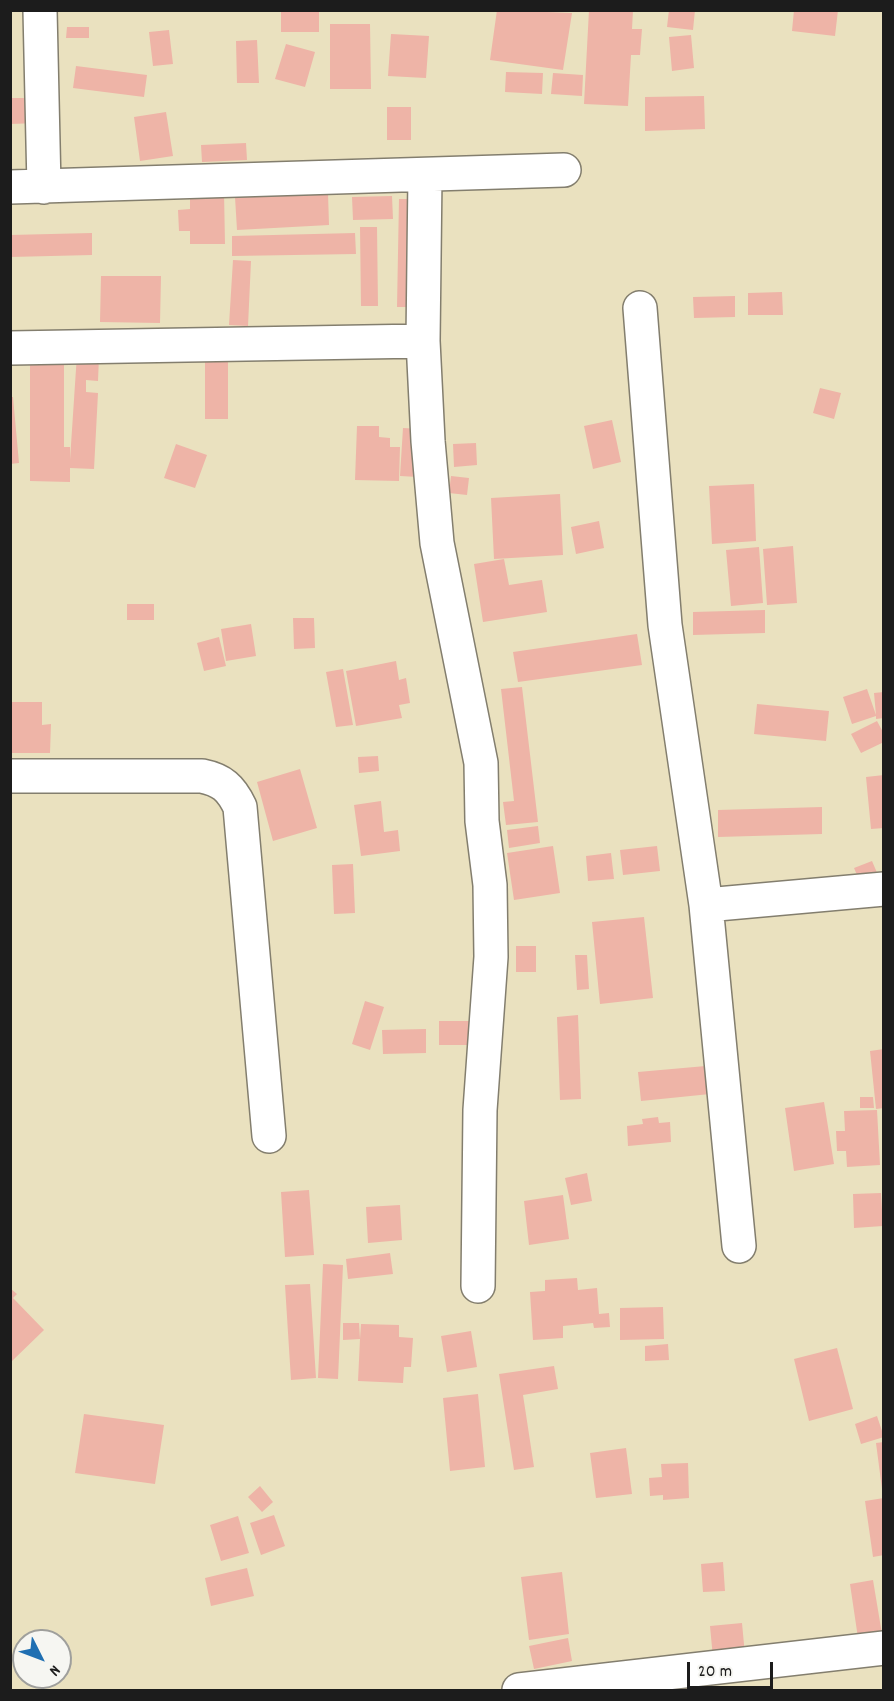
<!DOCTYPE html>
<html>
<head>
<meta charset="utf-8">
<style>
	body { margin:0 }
	#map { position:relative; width:894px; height:1701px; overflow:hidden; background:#eae1bf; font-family:Dekko,sans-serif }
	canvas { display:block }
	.frame { position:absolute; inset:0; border:12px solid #1c1c1c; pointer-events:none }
	.north { position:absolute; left:12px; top:1629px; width:60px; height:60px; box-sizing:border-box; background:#f6f6f2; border:2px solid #9f9f9c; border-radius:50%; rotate:132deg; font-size:16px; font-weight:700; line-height:24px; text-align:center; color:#1c1c1c }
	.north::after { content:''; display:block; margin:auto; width:21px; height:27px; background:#1f6fb2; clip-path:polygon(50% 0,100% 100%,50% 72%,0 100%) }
	.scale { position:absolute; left:687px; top:1662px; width:86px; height:27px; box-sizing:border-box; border:3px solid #1c1c1c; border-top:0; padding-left:8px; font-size:18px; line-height:21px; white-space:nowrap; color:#1c1c1c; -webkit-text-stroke:4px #f6f6f2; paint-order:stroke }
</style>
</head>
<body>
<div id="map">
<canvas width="894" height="1701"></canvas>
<div class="frame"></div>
<div class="north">N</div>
<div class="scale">20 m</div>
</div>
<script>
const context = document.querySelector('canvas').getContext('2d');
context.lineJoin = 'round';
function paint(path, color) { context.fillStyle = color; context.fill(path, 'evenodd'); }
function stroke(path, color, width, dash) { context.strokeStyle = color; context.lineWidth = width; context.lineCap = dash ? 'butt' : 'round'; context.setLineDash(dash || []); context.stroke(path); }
const building = new Path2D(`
	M281,10H319V32H281Z
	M497,10L572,13L563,70L490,60Z
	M589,10H633L632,29H642L640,55H631L628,106L584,104Z
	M669,10H695L693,30L667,27Z
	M794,10H838L835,36L792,31Z
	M330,24H370L371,89H330Z
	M67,27H89V38H66Z
	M169,30L173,64L153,66L149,32Z
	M391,34L429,36L426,78L388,76Z
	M691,35L694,68L672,71L669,37Z
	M257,40L259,83H237L236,41Z
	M286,44L315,52L305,87L275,79Z
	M76,66L147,75L144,97L73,88Z
	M506,72L543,73L542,94L505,92Z
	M553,73L583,75L582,96L551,94Z
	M704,96L705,129L645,131V97Z
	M10,98H39V123L10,124Z
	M387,107H411V140H387Z
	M166,112L173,156L140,161L134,117Z
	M246,143L247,160L202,162L201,145Z
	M224,192L225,244H190V231H179L178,210L190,209V193Z
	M328,193L329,225L237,230L235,197Z
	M392,196L393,219L353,220L352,197Z
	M399,199H421L419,307H397Z
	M360,227H377L378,306H361Z
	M92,233V255L10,257V235Z
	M355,233L356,254L232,256V236Z
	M233,260L251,261L248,326L229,325Z
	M101,276H161L160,323L100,322Z
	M782,292L783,315H748V293Z
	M735,296V317L694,318L693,297Z
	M77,354L99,356L98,381L86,380V392L98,393L94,469L70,468V482L30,481V360H64V447H70V460Z
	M228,359V419H205V360Z
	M820,388L841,393L834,419L813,413Z
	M10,397H13L19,463L10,464Z
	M612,420L621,462L593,469L584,426Z
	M357,426H379V437L390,438V447H400L399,481L355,480Z
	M403,428L420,429L418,477L400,476Z
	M476,443L477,465L454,467L453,444Z
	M176,444L207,455L195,488L164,478Z
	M451,476L469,478L467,495L449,493Z
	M754,484L756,541L712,544L709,486Z
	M560,494L563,555L494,559L491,498Z
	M599,521L604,548L576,554L571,527Z
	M793,546L797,603L767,605L763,549Z
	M759,547L763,603L731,606L726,550Z
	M504,559L509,585L542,580L547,612L483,622L474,564Z
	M127,604H154V620H127Z
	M765,610V633L693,635V612Z
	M293,618H314L315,648L294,649Z
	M251,624L256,656L226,661L221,629Z
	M637,634L642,665L518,682L513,652Z
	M219,637L226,666L204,671L197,643Z
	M396,661L399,680L406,678L410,703L399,705L402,718L356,726L346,671Z
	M343,669L353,725L336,727L326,672Z
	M522,687L538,822L506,825L503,802L514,801L501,689Z
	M867,689L876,715L874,693L884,692V718L876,719V716L852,724L843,697Z
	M12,702H42V725L51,724L50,753H10Z
	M757,704L829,711L826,741L754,734Z
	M877,721L884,734V742L861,753L851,734Z
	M378,756L379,771L359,773L358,757Z
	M300,769L317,828L273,841L257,782Z
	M884,775V828L871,829L866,777Z
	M381,801L384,832L398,830L400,851L361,856L354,805Z
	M822,807V834L718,837V810Z
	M538,826L540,843L509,848L507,830Z
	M553,846L560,893L514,900L507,853Z
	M657,846L660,871L623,875L620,850Z
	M611,853L614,879L588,881L586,856Z
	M872,861L881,882L863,889L854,868Z
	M353,864L355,913L334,914L332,865Z
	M644,917L653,998L600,1004L592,922Z
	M516,946H536V972H516Z
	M575,955H587L589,989L577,990Z
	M365,1001L384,1007L370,1050L352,1044Z
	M578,1015L581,1099L560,1100L557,1017Z
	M439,1021H480V1045H439Z
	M426,1029V1053L383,1054L382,1030Z
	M884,1049V1108L876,1109L870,1051Z
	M717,1065L720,1093L641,1101L638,1072Z
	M860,1097H873L874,1108H860Z
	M824,1102L834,1164L794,1171L785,1108Z
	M877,1110L880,1165L847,1167L846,1151H837L836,1131H845L844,1111Z
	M658,1117L659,1123L670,1122L671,1142L628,1146L627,1126L643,1124L642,1119Z
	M587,1173L592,1201L571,1205L565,1178Z
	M309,1190L314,1255L285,1257L281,1192Z
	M881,1193L883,1226L854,1228L853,1194Z
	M563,1195L569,1239L529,1245L524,1201Z
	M400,1205L402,1240L368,1243L366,1207Z
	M390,1253L393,1274L348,1279L346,1259Z
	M323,1264L343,1265L338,1379L318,1378Z
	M577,1278L578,1290L597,1288L599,1314L609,1313L610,1327L594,1328L593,1323L563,1326V1338L533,1340L530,1292L545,1291V1280Z
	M310,1284L316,1378L291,1380L285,1285Z
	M10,1288L17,1294L13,1298L44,1330L10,1363Z
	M663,1307L664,1339L620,1340V1308Z
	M343,1323H359L360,1339L361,1324L399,1325V1337L413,1338L411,1367H404L403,1383L358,1381L360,1339L343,1340Z
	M471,1331L477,1367L447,1372L441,1336Z
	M668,1344L669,1360L645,1361V1346Z
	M837,1348L853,1409L809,1421L794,1359Z
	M554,1366L558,1389L523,1395L534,1467L514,1470L499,1374Z
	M478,1394L485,1467L450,1471L443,1398Z
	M84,1414L164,1425L155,1484L75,1473Z
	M877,1416L884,1437L861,1444L855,1424Z
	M884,1442V1489H882L876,1443Z
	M626,1448L632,1494L596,1498L590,1453Z
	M688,1463L689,1498L663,1500V1495L650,1496L649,1478L662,1477L661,1464Z
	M260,1486L273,1502L262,1512L248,1497Z
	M884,1498V1555L873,1557L865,1501Z
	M274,1515L285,1546L261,1555L250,1523Z
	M238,1516L249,1553L221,1561L210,1525Z
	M723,1562L725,1591L703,1592L701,1564Z
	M247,1568L254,1596L211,1606L205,1578Z
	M562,1572L569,1634L529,1640L521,1577Z
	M873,1580L882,1634L858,1638L850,1584Z
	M742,1623L745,1655L713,1658L710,1626Z
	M568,1638L572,1661L534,1669L529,1646Z`);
const minor = new Path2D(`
	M40,10L44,187
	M10,187L564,170
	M640,308L665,625L706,905L884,889
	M423,341L428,441L437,543L481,763L482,821L490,885L491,957L480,1110L478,1286
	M10,348L423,341L425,175
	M10,776H202C222,780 231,788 240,807L269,1136
	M706,905L739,1246
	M519,1690L884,1648`);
paint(building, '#eeb4a7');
stroke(minor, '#837e6e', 36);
stroke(minor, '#fff', 33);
</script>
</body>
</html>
